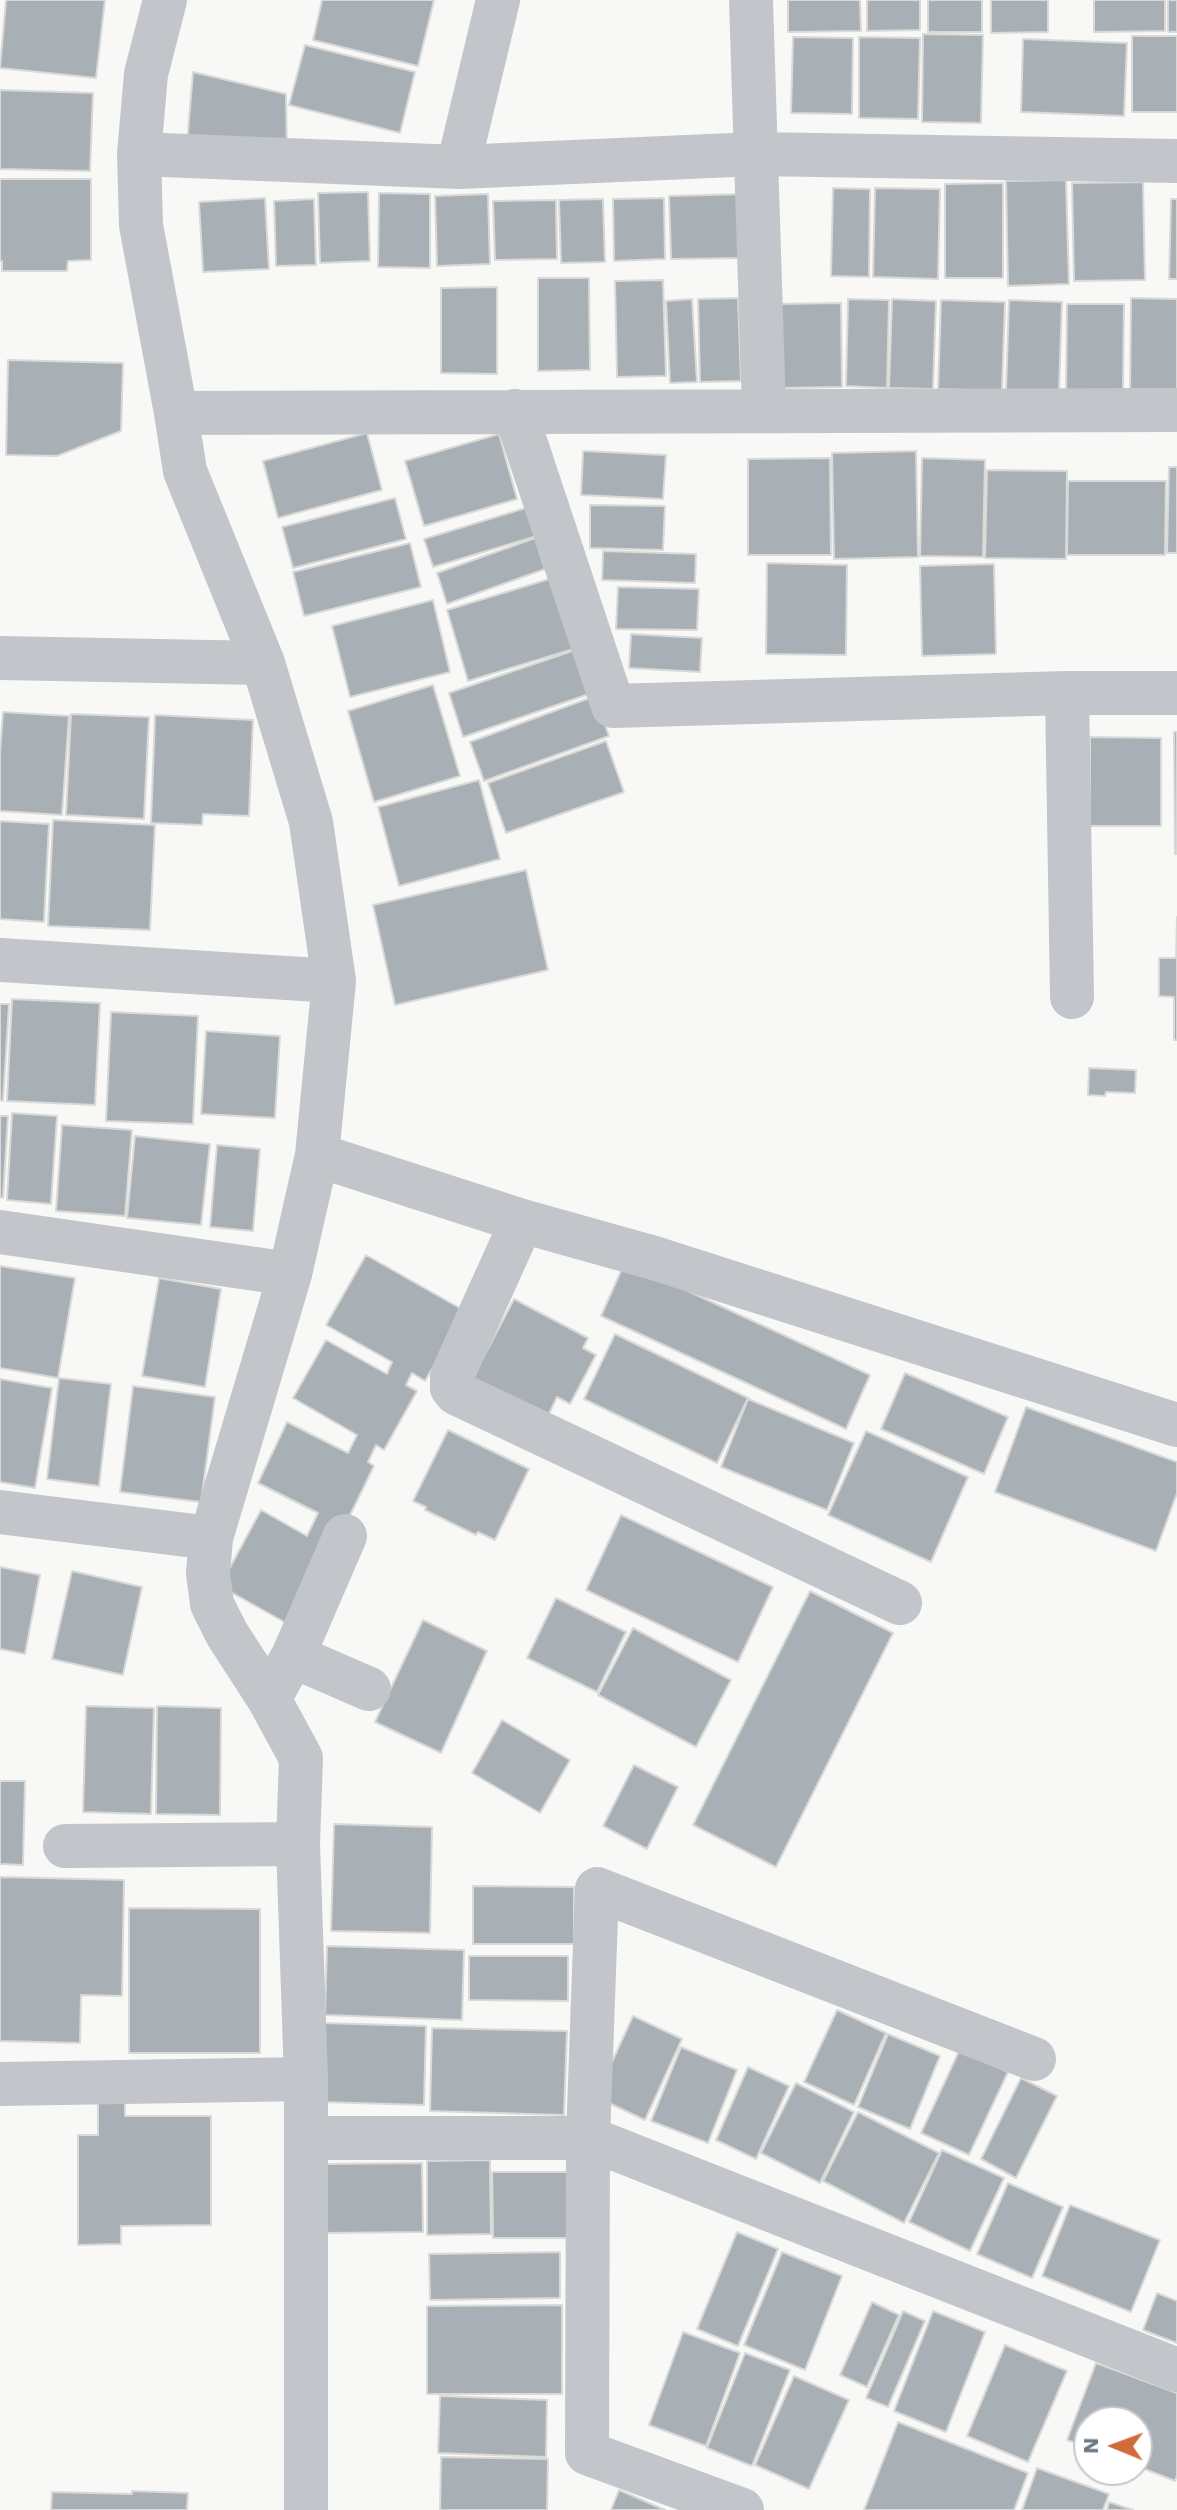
<!DOCTYPE html>
<html>
<head>
<meta charset="utf-8">
<style>
	body { margin:0 }
	#map { position:relative; width:1177px; height:2510px; overflow:hidden; background:#f8f8f6; font-family:"Work Sans",sans-serif }
	canvas { display:block }
	.north { position:absolute; left:1073px; top:2406px; width:80px; height:80px; box-sizing:border-box; background:#fff; border:2px solid #c3c8cd; border-radius:50%; rotate:271deg; font-size:22px; font-weight:700; line-height:32px; text-align:center; color:#6a7683 }
	.north::after { content:''; display:block; margin:auto; width:28px; height:36px; background:#d16b3c; clip-path:polygon(50% 0,100% 100%,50% 72%,0 100%) }
</style>
</head>
<body>
<div id="map">
<canvas width="1177" height="2510"></canvas>
<div class="north">N</div>
</div>
<script>
const context = document.querySelector('canvas').getContext('2d');
context.lineJoin = 'round';
function paint(path, color) { context.fillStyle = color; context.fill(path, 'evenodd'); }
function stroke(path, color, width, dash) { context.strokeStyle = color; context.lineWidth = width; context.lineCap = dash ? 'butt' : 'round'; context.setLineDash(dash || []); context.stroke(path); }
const building = new Path2D(`
	M6,0H105L96,78L0,68Z
	M322,0H434L418,66L313,40Z
	M788,0H860L861,31L788,32Z
	M867,0H920V30L867,31Z
	M928,0H982V32H928Z
	M991,0H1048V32L991,33Z
	M1094,0H1165V31L1094,32Z
	M1168,0H1177V32H1168Z
	M923,34L983,35L981,123L922,122Z
	M1132,36H1177V112H1132Z
	M793,37L853,38L852,114L791,113Z
	M859,37L920,38L918,119L859,118Z
	M1023,39L1127,43L1124,116L1021,112Z
	M305,45L415,72L400,133L289,105Z
	M193,72L286,94L287,150L187,143Z
	M0,90L93,93L90,171L0,169Z
	M0,179H91V260L68,261L67,271H2V261H0Z
	M1066,180L1069,284L1008,286L1006,181Z
	M1143,182L1145,280L1074,281L1072,183Z
	M1003,183V278H945V184Z
	M833,188L870,189L869,277L831,276Z
	M875,188L940,189L938,279L873,277Z
	M368,192L370,261L320,263L318,193Z
	M379,193L430,194V268L378,267Z
	M488,194L490,264L437,266L435,196Z
	M745,194L746,258L671,259L669,196Z
	M265,198L269,269L203,272L199,202Z
	M664,198L665,259L614,261L613,199Z
	M314,199L316,265L276,266L274,201Z
	M603,199L605,262L561,263L559,200Z
	M1171,199H1177V279H1169Z
	M556,200L557,259L495,260L493,201Z
	M538,278H589L590,370L538,371Z
	M663,280L666,376L617,377L615,281Z
	M497,287V374L441,373V288Z
	M738,298L741,381L700,382L698,299Z
	M1131,298L1177,299V389H1130Z
	M692,299L697,382L670,383L666,301Z
	M848,299L889,300L887,388L846,386Z
	M892,299L936,301L933,389L889,388Z
	M941,300L1005,302L1002,391L938,389Z
	M1009,300L1062,302L1059,393L1006,391Z
	M841,303L842,387L777,388L776,304Z
	M1067,304H1124L1123,392H1066Z
	M8,360L123,363L121,431L57,456L6,455Z
	M367,433L382,490L278,518L263,461Z
	M499,434L517,499L424,526L405,461Z
	M583,451L666,455L663,499L581,495Z
	M916,451L918,557L834,559L832,453Z
	M830,458L831,555H748V459Z
	M922,458L985,460L983,557L920,556Z
	M1169,467H1177V553H1167Z
	M987,470L1067,471L1066,559L985,558Z
	M1068,481H1166L1165,555H1067Z
	M395,498L406,539L293,568L282,527Z
	M590,505L665,506L663,550L590,548Z
	M529,507L537,536L433,567L424,539Z
	M535,538L545,569L447,604L437,573Z
	M410,543L421,587L304,616L293,572Z
	M603,551L696,554L695,583L602,580Z
	M767,563L847,565L846,655L766,654Z
	M994,564L996,654L922,656L920,566Z
	M556,577L577,648L468,681L447,610Z
	M618,587L699,589L697,630L616,629Z
	M433,600L450,672L350,697L332,626Z
	M631,634L702,638L700,672L629,668Z
	M578,649L592,693L463,737L449,693Z
	M433,685L460,776L374,802L348,711Z
	M595,696L609,736L484,781L470,742Z
	M3,712L69,716L62,815L0,811V753Z
	M71,714L149,717L144,819L66,815Z
	M155,715L253,720L249,816L203,814L202,825L151,823Z
	M1174,732H1177V854H1175Z
	M1090,737L1161,738V826H1090Z
	M606,741L624,792L506,833L488,783Z
	M479,780L500,859L399,886L378,807Z
	M53,820L155,825L150,930L48,926Z
	M0,821L49,824L44,922L0,919Z
	M526,870L548,970L395,1005L373,905Z
	M1177,917V1040H1174V997L1159,996V958H1176Z
	M12,999L100,1003L95,1105L7,1101Z
	M0,1004H9L3,1101L0,1100Z
	M111,1012L198,1016L193,1124L106,1121Z
	M206,1031L280,1036L275,1118L201,1114Z
	M1089,1068L1136,1070L1135,1093L1106,1092L1105,1096L1088,1095Z
	M12,1113L57,1116L51,1204L7,1200Z
	M0,1116H8L3,1198L0,1197Z
	M62,1125L132,1130L125,1216L56,1211Z
	M135,1136L210,1144L201,1225L127,1218Z
	M217,1145L260,1149L253,1231L210,1227Z
	M366,1255L465,1311L425,1381L412,1373L406,1385L417,1391L384,1450L376,1445L368,1462L374,1466L295,1628L220,1586L261,1510L307,1536L318,1513L258,1483L287,1422L348,1453L357,1435L293,1398L326,1340L387,1374L392,1362L326,1325Z
	M625,1262L870,1375L846,1429L601,1316Z
	M0,1266L75,1278L58,1378L0,1368Z
	M159,1278L221,1289L205,1387L142,1376Z
	M514,1299L588,1338L583,1348L596,1355L570,1404L557,1397L547,1418L472,1379Z
	M615,1334L748,1398L717,1463L584,1399Z
	M905,1373L1008,1417L984,1474L881,1429Z
	M59,1378L111,1384L99,1486L47,1479Z
	M0,1379L52,1388L35,1488L0,1482Z
	M133,1386L215,1397L201,1502L120,1492Z
	M748,1399L854,1443L827,1510L721,1467Z
	M1026,1407L1177,1462V1493L1156,1551L995,1492Z
	M448,1430L529,1469L495,1540L478,1532L476,1535L425,1510L426,1507L413,1501Z
	M866,1431L968,1477L931,1562L828,1515Z
	M621,1515L773,1587L738,1662L586,1590Z
	M0,1567L40,1575L25,1654L0,1649Z
	M72,1571L142,1587L123,1675L52,1659Z
	M810,1591L893,1633L776,1867L693,1825Z
	M556,1598L626,1632L597,1692L527,1658Z
	M423,1620L487,1651L441,1753L375,1722Z
	M633,1628L731,1680L696,1747L598,1695Z
	M86,1706L154,1708L151,1814L83,1812Z
	M157,1706L221,1708L220,1815L156,1814Z
	M502,1720L570,1760L540,1813L472,1773Z
	M634,1765L678,1787L647,1849L603,1826Z
	M0,1781H25L23,1865L0,1864Z
	M334,1824L432,1827L430,1933L331,1931Z
	M0,1877L124,1880L122,1996L81,1995L80,2043L0,2041Z
	M473,1886L574,1887V1944H473Z
	M129,1908L260,1909V2053H129Z
	M327,1946L464,1950L462,2020L325,2015Z
	M469,1956H568V2001L469,2000Z
	M837,2010L886,2033L854,2105L804,2082Z
	M633,2016L682,2039L645,2120L596,2097Z
	M323,2023L426,2026L424,2105L321,2102Z
	M432,2028L567,2031L564,2115L430,2111Z
	M888,2034L940,2056L910,2129L858,2107Z
	M681,2047L737,2070L708,2143L651,2121Z
	M960,2049L1008,2072L969,2155L921,2133Z
	M748,2067L789,2086L756,2159L716,2140Z
	M1021,2078L1057,2096L1016,2178L981,2159Z
	M796,2083L854,2112L820,2183L761,2153Z
	M98,2103H125V2116H211V2225L121,2226V2244L78,2245V2135H98Z
	M858,2112L939,2153L904,2223L823,2181Z
	M942,2150L1004,2178L970,2251L909,2222Z
	M490,2160L491,2234L427,2235V2161Z
	M422,2163L423,2232L324,2233L323,2164Z
	M492,2172H571V2238H493Z
	M1008,2183L1063,2207L1032,2278L977,2254Z
	M1070,2205L1160,2240L1131,2312L1042,2276Z
	M737,2232L778,2249L738,2346L697,2329Z
	M560,2252V2298L430,2300L429,2254Z
	M782,2252L842,2276L805,2370L744,2345Z
	M1157,2293L1177,2301V2343L1143,2330Z
	M872,2302L899,2315L867,2387L840,2375Z
	M562,2305V2394H427V2306Z
	M903,2311L925,2321L888,2407L866,2398Z
	M933,2311L985,2332L946,2432L894,2411Z
	M683,2332L740,2353L706,2446L649,2425Z
	M1005,2345L1067,2371L1028,2462L967,2436Z
	M745,2353L790,2370L752,2466L707,2448Z
	M1096,2363L1177,2393V2475L1175,2481L1137,2466V2422H1089V2448L1067,2440Z
	M794,2376L849,2400L809,2489L755,2465Z
	M440,2396L547,2400L546,2457L438,2453Z
	M898,2422L1028,2473L1014,2510H864Z
	M441,2457L548,2459L547,2510H440Z
	M1037,2468L1109,2494L1103,2510H1022Z
	M619,2490L665,2510H611Z
	M132,2491L188,2493L187,2510H51L52,2492L132,2494Z
	M1109,2502L1133,2510H1107Z`);
const minor = new Path2D(`
	M165,0L146,74L139,154L141,225L176,413L185,471L263,663L311,822L334,981L317,1155L290,1274L211,1538L208,1573L212,1604L227,1634L269,1699L301,1758L298,1844L306,2079V2510
	M751,0L764,410
	M139,154L458,167L756,154L1177,161
	M458,167L498,0
	M515,411L613,706L1067,693H1177
	M176,413L1177,410
	M0,658L263,663
	M1067,693L1072,997
	M0,960L334,981
	M317,1155L522,1221L654,1258L1177,1425
	M522,1221L452,1376V1388L456,1393L900,1603
	M0,1232L290,1274
	M0,1512L211,1538
	M293,1656L369,1689
	M269,1699L293,1656L345,1536
	M65,1846L298,1844
	M0,2084L306,2079
	M306,2138H588L1177,2370
	M742,2510L587,2453L588,2138L597,1889L1034,2059`);
paint(building, '#a9b0b5');
stroke(building, '#d9dad8', 2);
stroke(minor, '#c2c5c9', 44);
</script>
</body>
</html>
